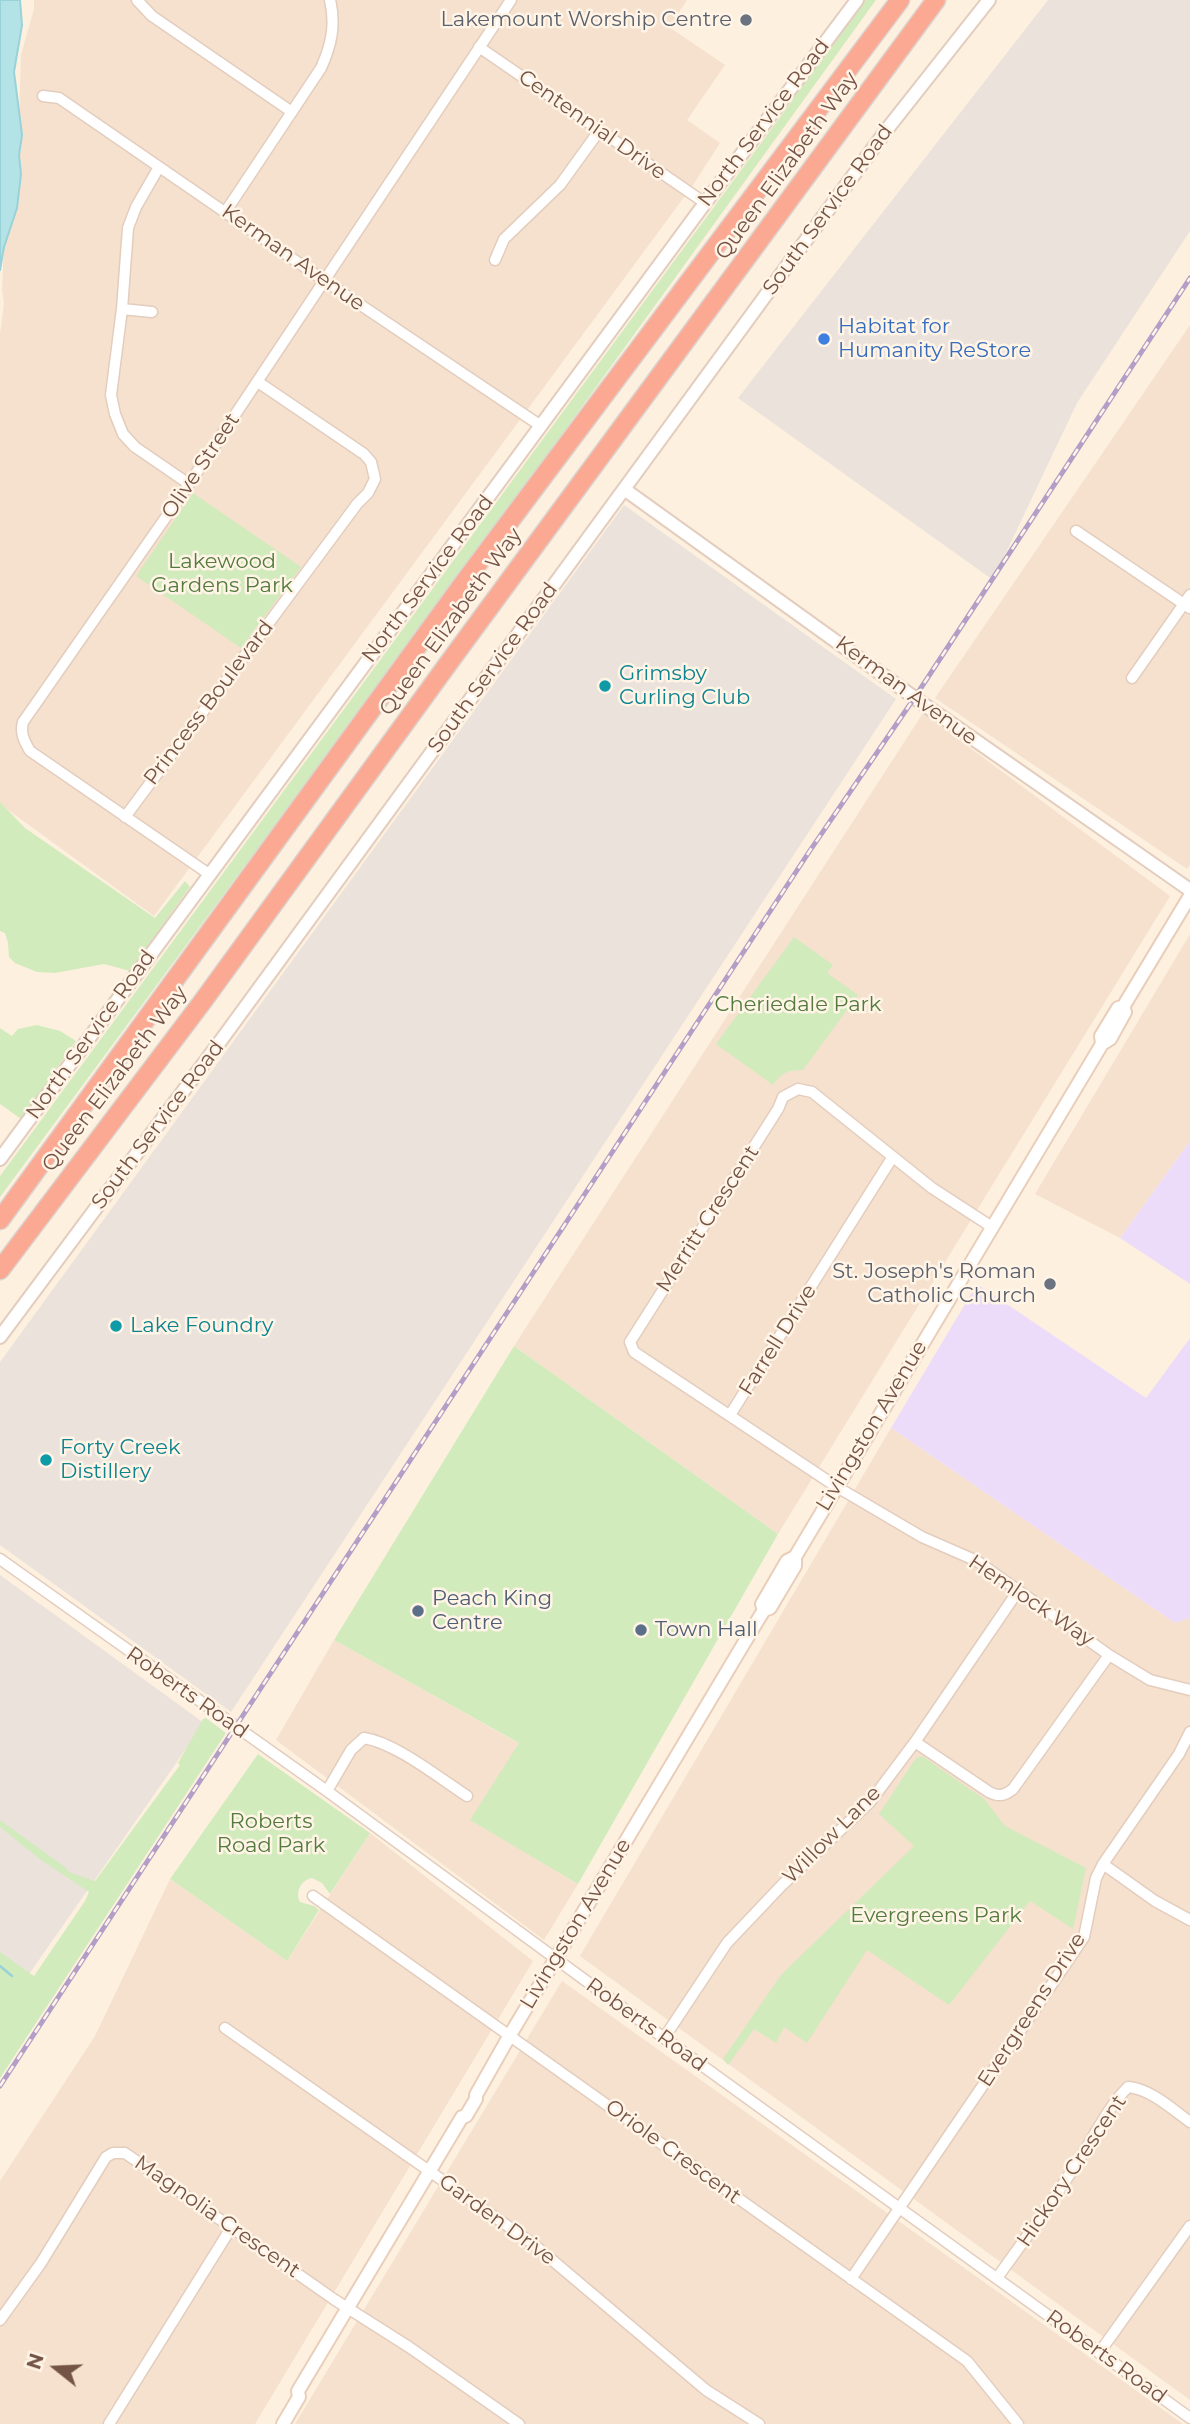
<!DOCTYPE html>
<html>
<head>
<meta charset="utf-8">
<style>
	body { margin:0 }
	#map { position:relative; width:1190px; height:2424px; overflow:hidden; background:#fdf0df; font-family:Montserrat,sans-serif }
	canvas { display:block }
	.north { position:absolute; left:21px; top:2333px; width:70px; height:70px; -webkit-text-stroke:5px #fff4e6; paint-order:stroke; rotate:288deg; font-size:19px; font-weight:700; line-height:28px; text-align:center; color:#745446 }
	.north::after { content:''; display:block; margin:auto; width:24px; height:32px; background:#745446; clip-path:polygon(50% 0,100% 100%,50% 72%,0 100%) }
</style>
</head>
<body>
<div id="map">
<canvas width="1190" height="2424"></canvas>
<div class="north">N</div>
</div>
<script>
const context = document.querySelector('canvas').getContext('2d');
context.lineJoin = 'round';
function paint(path, color) { context.fillStyle = color; context.fill(path, 'evenodd'); }
function stroke(path, color, width, dash) { context.strokeStyle = color; context.lineWidth = width; context.lineCap = dash ? 'butt' : 'round'; context.setLineDash(dash || []); context.stroke(path); }
function write(font, color, halo, rows, align = 'center') {
  context.font = font + ' Montserrat,sans-serif'; context.lineWidth = 5; context.setLineDash([]); context.textBaseline = 'middle'; context.strokeStyle = halo; context.fillStyle = color; for (const [text, x, y, turn = 0] of rows) {
    context.save(); context.translate(x, y); context.rotate((+turn || 0) * Math.PI / 180); context.textAlign = isNaN(turn) ? turn : align; if (halo) context.strokeText(text, 0, 0); context.fillText(text, 0, 0); context.restore();
  }
}
const residential = new Path2D(`
	M34,0H687L669,27L725,65L687,120L720,143L693,185L154,916L0,804V334L4,303L2,290L4,247L17,208L21,174L19,155L22,135L19,122L21,55L34,9Z
	M1190,325V865L1187,869L935,698Z
	M923,713L1170,896L778,1534L514,1346Z
	M1190,934V1141L1120,1238L1035,1194Z
	M891,1428L1175,1623L1190,1618V2400L580,1956Z
	M334,1640L520,1744L471,1820L578,1884L544,1940L276,1740Z
	M370,1833L533,1961L255,2424H0V2181L95,2036L170,1879L287,1961Z
	M562,1981L1183,2424H295Z`);
const industrial = new Path2D(`
	M1048,0H1190V231L1077,403L993,580L738,398Z
	M624,505L896,699L231,1712L0,1545V1362Z
	M0,1575L204,1723L18,1990L0,1975Z`);
const education = new Path2D(`
	M1190,1141V1284L1120,1238Z
	M977,1284L1146,1398L1190,1338V1618L1175,1623L891,1428Z`);
const green = new Path2D(`
	M864,0H876L479,549L0,1197V1176L792,101L796,89Z
	M193,493L301,567L241,648L136,576Z
	M0,802L25,828L155,918L185,881L190,887L130,971L104,964L55,973L37,972L15,963L9,957L8,943L5,933L0,931Z
	M794,937L833,965L827,973L858,995L803,1070C788,1070 781,1073 773,1085L716,1044Z
	M37,1025L60,1031L76,1041L21,1119L0,1104V1028L12,1036L18,1029Z
	M514,1346L778,1534L578,1884L470,1820L519,1743L334,1640Z
	M206,1718L226,1733L0,2078V1952L34,1976L85,1901L89,1892L41,1860L0,1827V1820L66,1868L69,1872L95,1881L180,1765L178,1763L203,1719Z
	M258,1754L370,1833L330,1894L322,1883L312,1878C301,1880 295,1892 300,1902L314,1906L319,1910L287,1961L170,1879Z
	M922,1756L984,1799L1005,1826L1086,1868L1073,1929L1030,1901L949,2005L867,1950L807,2043L784,2027L776,2043L754,2029L728,2065L723,2059L781,1975L914,1846L879,1814L916,1758Z`);
const water = new Path2D(`
	M0,0H20L22,25L14,72L22,135L19,155L21,174L17,208L4,247L0,270Z`);
const stream = new Path2D(`
	M0,1966L12,1976`);
const minor = new Path2D(`
	M137,0L152,16L292,112
	M479,47L705,203
	M43,96L59,98L325,281L541,426
	M159,167L136,207L128,228L122,309L111,395L115,414L123,434L135,447L189,484
	M226,211L321,68C331,46 336,25 330,0
	M495,260L504,239L560,185L599,131
	M122,309L152,312
	M1076,531L1190,608
	M1132,678L1190,595
	M125,817L357,504L368,493L375,479L371,462L364,454L258,382
	M209,874L30,751C24,741 20,733 23,722L189,484L511,0
	M992,1227L932,1188L812,1092L798,1089L783,1097L778,1109L630,1342L634,1352L646,1360L837,1487L922,1537L977,1561L1109,1655L1150,1680L1190,1690
	M730,1415L892,1158
	M0,1559L327,1791L664,2038L1190,2418
	M915,1742L989,1792C999,1797 1004,1796 1013,1789L1109,1655
	M327,1791L351,1750L364,1738C396,1743 439,1778 467,1796
	M1103,1864L1155,1901L1190,1920
	M313,1896L967,2361L1018,2424
	M225,2028L532,2243L706,2390L759,2424
	M664,2038L727,1943L782,1885L870,1802L915,1742L1018,1591
	M997,2278C1025,2239 1054,2200 1080,2158C1096,2134 1107,2108 1128,2087C1151,2089 1172,2109 1190,2122
	M851,2279L1084,1937L1096,1878L1103,1864L1179,1754L1190,1732
	M0,2320L41,2263L106,2157L113,2153H125L335,2300L409,2347L519,2424
	M1099,2353L1190,2226
	M109,2424L231,2228`);
const tertiary = new Path2D(`
	M624,489L919,701L1190,890
	M0,1159L705,203L857,0
	M0,1337L219,1043L888,128L989,0`);
const secondary = new Path2D(`
	M1102,1044L1101,1036L1118,1008L1123,1007
	M764,1610L770,1608L795,1566V1557L1102,1044L1110,1039L1125,1012L1123,1007L1190,896
	M283,2424L299,2397L298,2391L462,2117L466,2116L476,2099V2095L510,2035L756,1623L764,1610L762,1604L787,1561L795,1557`);
const motorway = new Path2D(`
	M0,1220L462,585L900,0
	M0,1270L203,1001L453,657L936,0`);
const rail = new Path2D(`
	M0,2086L809,852L915,697L1190,278`);
const markers = [
	[746,20,7,"#6b7280"],
	[824,339,7,"#3f7fe0"],
	[605,686,7,"#0f9aa8"],
	[1050,1284,7,"#6b7280"],
	[116,1326,7,"#0f9aa8"],
	[46,1460,7,"#0f9aa8"],
	[418,1611,7,"#5c6f8a"],
	[641,1630,7,"#5c6f8a"]
];
const worshipNames = [
	["Lakemount Worship Centre",732,20],
	["St. Joseph's Roman",1036,1272],
	["Catholic Church",1036,1296]
];
const streetNames = [
	["North Service Road",764,123,-53],
	["Centennial Drive",592,125,35],
	["Queen Elizabeth Way",787,166,-54],
	["South Service Road",828,210,-54],
	["Kerman Avenue",293,258,35],
	["Olive Street",201,466,-56],
	["North Service Road",428,579,-53],
	["Queen Elizabeth Way",451,622,-54],
	["South Service Road",493,668,-54],
	["Kerman Avenue",906,691,36],
	["Princess Boulevard",209,703,-53],
	["North Service Road",91,1035,-54],
	["Queen Elizabeth Way",115,1079,-53],
	["South Service Road",158,1125,-53],
	["Merritt Crescent",708,1219,-57],
	["Farrell Drive",778,1340,-58],
	["Livingston Avenue",872,1426,-59],
	["Hemlock Way",1031,1601,34],
	["Roberts Road",187,1693,35],
	["Willow Lane",832,1835,-45],
	["Livingston Avenue",576,1924,-59],
	["Evergreens Drive",1032,2010,-57],
	["Roberts Road",646,2025,36],
	["Oriole Crescent",673,2152,36],
	["Hickory Crescent",1072,2171,-56],
	["Magnolia Crescent",217,2217,35],
	["Garden Drive",497,2220,36],
	["Roberts Road",1106,2357,36]
];
const shopNames = [
	["Habitat for",838,327],
	["Humanity ReStore",838,351]
];
const parkNames = [
	["Lakewood",222,562],
	["Gardens Park",222,586],
	["Cheriedale Park",798,1005],
	["Roberts",271,1822],
	["Road Park",271,1846],
	["Evergreens Park",936,1916]
];
const cultureNames = [
	["Grimsby",619,674],
	["Curling Club",619,698],
	["Lake Foundry",130,1326],
	["Forty Creek",60,1448],
	["Distillery",60,1472]
];
const serviceNames = [
	["Peach King",432,1599],
	["Centre",432,1623],
	["Town Hall",655,1630]
];
paint(residential, '#f5e1cd');
paint(industrial, '#ebe2db');
paint(education, '#eddcf9');
paint(green, '#d2ebbd');
paint(water, '#b3e2e7');
stroke(water, '#99d2d9', 2);
stroke(stream, '#99d2d9', 2.5);
stroke(minor, '#e3cdbe', 13);
stroke(tertiary, '#e3cdbe', 16);
stroke(secondary, '#e9ceba', 16);
stroke(motorway, '#dbd3cf', 21);
stroke(minor, '#fff', 10);
stroke(tertiary, '#fff', 12);
stroke(secondary, '#fff', 12);
stroke(motorway, '#fba992', 18);
stroke(rail, '#b29ec6', 5);
stroke(rail, '#fff4e6', 2.5, [8]);
for (const [x, y, r, color] of markers) { const dot = new Path2D(); dot.arc(x, y, r, 0, 2 * Math.PI); context.fillStyle = color; context.fill(dot); stroke(dot, '#fff4e6', 2.5); }
write('21px', '#5b616d', '#fff4e6', worshipNames, 'right');
write('21px', '#745446', '#fff4e6', streetNames);
write('21px', '#366cbe', '#fff4e6', shopNames, 'left');
write('21px', '#527b3d', '#fff4e6', parkNames);
write('21px', '#0d838f', '#fff4e6', cultureNames, 'left');
write('21px', '#4e5e75', '#fff4e6', serviceNames, 'left');
</script>
</body>
</html>
